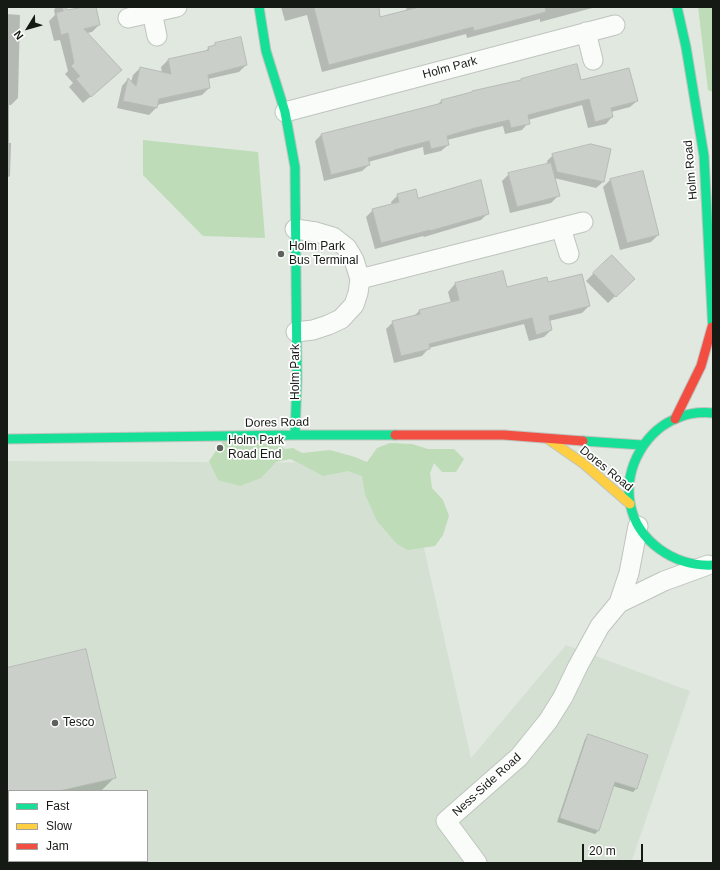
<!DOCTYPE html>
<html>
<head>
<meta charset="utf-8">
<style>
	body { margin:0 }
	#map { position:relative; width:720px; height:870px; overflow:hidden; background:#e1e8e0; font-family:Arial,sans-serif }
	canvas { display:block }
	.frame { position:absolute; inset:0; border:8px solid #161a15; pointer-events:none }
	.legend { position:absolute; left:8px; top:790px; width:140px; height:72px; box-sizing:border-box; background:#fff; border:1px solid #a2a3a1; margin:0; padding:5px 7px; list-style:none; font-size:12px; color:#161a15 }
	.legend li { display:flex; align-items:center; gap:8px; height:20px }
	.legend b { width:20px; border:1px solid #a2a3a1 }
	.north { position:absolute; left:8px; top:8px; width:40px; height:40px; -webkit-text-stroke:3px #fff; paint-order:stroke; rotate:233deg; font-size:11px; font-weight:700; line-height:16px; text-align:center; color:#161a15 }
	.north::after { content:''; display:block; margin:auto; width:14px; height:18px; background:#161a15; clip-path:polygon(50% 0,100% 100%,50% 72%,0 100%) }
	.scale { position:absolute; left:582px; top:844px; width:61px; height:18px; box-sizing:border-box; border:2px solid #161a15; border-top:0; padding-left:5px; font-size:12px; line-height:14px; white-space:nowrap; color:#161a15; -webkit-text-stroke:3px #fff; paint-order:stroke }
</style>
</head>
<body>
<div id="map">
<canvas width="720" height="870"></canvas>
<div class="frame"></div>
<ul class="legend">
<li><b style="height:5px;background:#16e098"></b>Fast</li>
<li><b style="height:5px;background:#ffcf43"></b>Slow</li>
<li><b style="height:5px;background:#f24e42"></b>Jam</li>
</ul>
<div class="north">N</div>
<div class="scale">20 m</div>
</div>
<script>
const context = document.querySelector('canvas').getContext('2d');
context.lineJoin = 'round';
function paint(path, color) { context.fillStyle = color; context.fill(path, 'evenodd'); }
function stroke(path, color, width, dash) { context.strokeStyle = color; context.lineWidth = width; context.lineCap = dash ? 'butt' : 'round'; context.setLineDash(dash || []); context.stroke(path); }
function write(font, color, halo, rows, align = 'center') {
  context.font = font + ' Arial,sans-serif'; context.lineWidth = 3.5; context.setLineDash([]); context.textBaseline = 'middle'; context.strokeStyle = halo; context.fillStyle = color; for (const [text, x, y, turn = 0] of rows) {
    context.save(); context.translate(x, y); context.rotate((+turn || 0) * Math.PI / 180); context.textAlign = isNaN(turn) ? turn : align; if (halo) context.strokeText(text, 0, 0); context.fillText(text, 0, 0); context.restore();
  }
}
const built = new Path2D(`
	M7,461L405,463L471,758L566,645L690,691L631,863H7ZM9,791H147V861H9Z`);
const green = new Path2D(`
	M698,7H713V92L708,90Z
	M143,140L258,152L265,238L203,236L143,175Z
	M225,438L281,446L285,449L293,448L302,453L330,450L355,457L367,462L377,448L390,443L412,444L428,449H454L464,459L456,472H442L434,463L430,473L432,488L443,500L449,516L443,535L435,546L408,550L397,544L377,521L365,494L362,476L348,471L323,476L303,465L290,459L276,462L261,478L240,486L218,480L209,461Z`);
const shadow = new Path2D(`
	M56,7H64L68,11L88,7H95L99,25L92,32L87,33L113,77L83,103L69,87L73,83L65,74L68,71L60,40L54,41L49,21L55,15L54,10Z
	M281,7H333L361,23L407,11L406,9L408,7H596L540,22V19L467,38L466,34L322,72L307,15L285,21Z
	M7,14L20,15L18,98L11,105H9V143H11L10,176L8,177V201L7,202Z
	M215,44L246,65L239,72L208,79L209,88L202,95L157,105L156,108L149,115L117,108L122,86L128,79L131,82L133,75L140,68L162,73L161,67L168,60L204,53L209,47L213,46Z
	M580,82L637,101L630,107L611,112L612,117L606,124L588,128L582,105L528,120V123L522,130L505,134L503,126L447,140L448,145L441,151L424,155L423,147L368,162L369,165L362,171L324,181L315,141L321,135L437,105L441,101Z
	M553,155L603,182L596,188L554,178L558,196L551,203L510,213L502,181L509,174L548,165L547,161Z
	M610,180L658,235L651,242L620,250L603,187Z
	M398,195L417,199L488,213L481,220L424,237L423,236L375,249L366,217L373,210L392,205L391,202Z
	M611,256L633,279L608,303L586,281Z
	M502,273L506,288L547,283L589,306L582,313L549,321L551,330L544,337L529,341L524,324L429,348L422,356L394,363L386,329L393,322L413,317L419,311L451,303L448,292L455,284Z
	M7,669L115,777L101,791H9V813H7Z
	M588,736L647,755L636,789L633,792L613,786L598,831L595,834L557,822L585,739Z`);
const building = new Path2D(`
	M62,7H65L68,10L83,7H96L100,25L84,29L122,70L91,97L76,79L80,76L71,66L74,63L68,33L61,35L56,13L63,11Z
	M314,7H379L380,17L419,7H545L546,12L474,31L473,27L329,65Z
	M241,37L247,65L208,75L210,88L159,99L157,108L123,101L128,78L136,86L140,67L171,74L168,59L209,50L208,47L215,45V43Z
	M577,64L581,80L629,68L638,101L611,108L613,117L595,122L589,99L528,115L530,124L511,128L509,120L475,128L447,136L449,145L431,149L429,141L394,150V151L368,158L370,165L331,175L321,134L442,103L441,100L472,92V91L521,80V79Z
	M591,144L611,149L604,182L557,172L552,154Z
	M551,163L560,196L517,207L508,173Z
	M643,171L659,235L627,243L610,179Z
	M481,180L489,214L430,231V230L381,243L372,209L399,202L397,194L416,189L418,198Z
	M612,255L635,279L616,297L593,273Z
	M503,271L507,287L547,277L548,282L582,274L590,306L549,316L552,330L536,335L532,318L429,344L430,349L401,356L392,321L420,314L419,310L459,300L455,283Z
	M86,649L116,778L59,791H7V668Z
	M588,734L648,755L637,789L615,782L599,831L560,818Z`);
const street = new Path2D(`
	M152,12L157,36
	M128,18L177,7
	M586,32L593,60
	M285,112L615,25
	M561,228L569,254
	M295,229L316,232L333,237L347,248L354,260L360,279L358,293L354,305L341,319L328,325L313,330L296,332
	M360,279L583,222
	M619,603L664,581L708,565
	M477,863L446,821L519,757L548,721L563,697L578,666L600,626L619,603L629,573L638,526`);
const fast = new Path2D(`
	M259,7L266,51L285,112L295,167L297,379L295,435
	M677,7L686,47L704,156L713,333
	M713,413C702,412 690,413 680,417C646,429 624,467 630,503C637,542 675,567 713,565
	M7,439L295,435H395
	M583,441L642,445`);
const slow = new Path2D(`
	M548,439L584,464L630,504`);
const jam = new Path2D(`
	M675,419L701,366L712,327
	M395,435H504L583,441`);
const markers = [
	[281,254,4,"#5d625c"],
	[220,448,4,"#5d625c"],
	[55,723,4,"#5d625c"]
];
const streetNames = [
	["Holm Park",450,68,-15],
	["Holm Road",691,170,-95],
	["Holm Park",296,372,-90],
	["Dores Road",277,423,-1],
	["Dores Road",606,469,39],
	["Ness-Side Road",487,785,-42]
];
const poiNames = [
	["Holm Park",289,247],
	["Bus Terminal",289,261],
	["Holm Park",228,441],
	["Road End",228,455],
	["Tesco",63,723]
];
paint(built, '#d4e1d2');
paint(green, '#bddcb7');
paint(shadow, '#0003');
paint(building, '#cacfc9');
stroke(building, '#b7bbb6', 1);
stroke(street, '#bfc4be', 21);
stroke(fast, '#bfc4be', 11);
stroke(slow, '#bfc4be', 11);
stroke(jam, '#bfc4be', 11);
stroke(street, '#fafcfa', 19);
stroke(fast, '#16e098', 9);
stroke(slow, '#ffcf43', 9);
stroke(jam, '#f24e42', 9);
for (const [x, y, r, color] of markers) { const dot = new Path2D(); dot.arc(x, y, r, 0, 2 * Math.PI); context.fillStyle = color; context.fill(dot); stroke(dot, '#fff', 1.5); }
write('12px', '#161a15', '#fff', streetNames);
write('12px', '#161a15', '#fff', poiNames, 'left');
</script>
</body>
</html>
